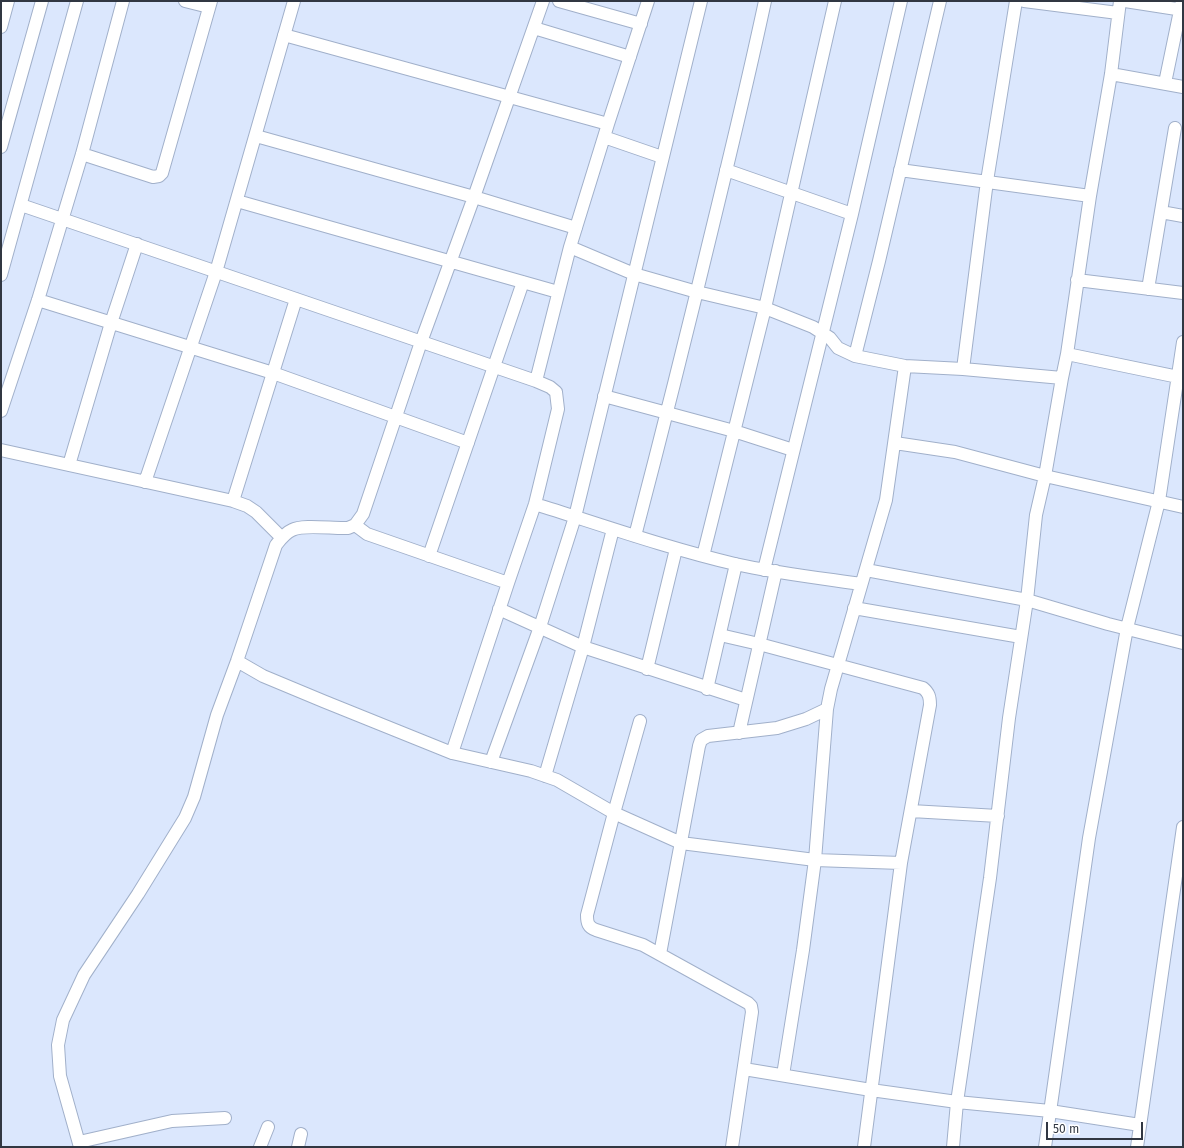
<!DOCTYPE html>
<html>
<head>
<meta charset="utf-8">
<style>
	body { margin:0 }
	#map { position:relative; width:1184px; height:1148px; overflow:hidden; background:#dbe7fd; font-family:"Fira Sans",sans-serif }
	canvas { display:block }
	.frame { position:absolute; inset:0; border:2px solid #313742; pointer-events:none }
	.scale { position:absolute; left:1046px; top:1122px; width:97px; height:18px; box-sizing:border-box; border:2px solid #313742; border-top:0; padding-left:5px; font-size:12px; line-height:14px; white-space:nowrap; color:#313742; -webkit-text-stroke:3px #fff; paint-order:stroke }
</style>
</head>
<body>
<div id="map">
<canvas width="1184" height="1148"></canvas>
<div class="frame"></div>
<div class="scale">50 m</div>
</div>
<script>
const context = document.querySelector('canvas').getContext('2d');
context.lineJoin = 'round';
function stroke(path, color, width, dash) { context.strokeStyle = color; context.lineWidth = width; context.lineCap = dash ? 'butt' : 'round'; context.setLineDash(dash || []); context.stroke(path); }
const minor = new Path2D(`
	M185,1L209,7
	M559,1L641,24
	M1024,1L1118,13
	M1125,1L1183,10
	M1,27L8,1
	M534,28L630,57
	M284,35L608,124
	M1111,74L1183,87
	M1165,83L1182,1
	M256,136L474,197L576,228
	M604,137L662,157
	M1,147L42,1
	M82,154L153,177L159,176L162,173L211,1
	M726,170L852,214
	M900,170L1090,196
	M237,201L558,292
	M21,205L536,381L550,387L556,392L558,409L535,504L508,583L452,753
	M1161,212L1183,216
	M570,247L634,274L697,292L765,308L813,327L830,338L838,348L855,356L905,366L963,369L1062,378
	M1,275L77,1
	M1077,280L1183,293
	M1148,289L1175,128
	M38,300L273,373L468,443
	M1067,354L1183,378
	M855,356L879,261L940,1
	M963,369L987,181L1016,1
	M536,381L570,247L608,124L648,1
	M604,396L734,431L793,450
	M1,411L38,300L82,154L123,1
	M895,443L955,452L1045,476L1183,507
	M1,450L233,501L247,506L256,512L282,538
	M69,465L111,323L137,244
	M145,482L216,272L294,1
	M233,501L296,299
	M535,504C602,525 667,548 735,564C776,573 819,578 861,584
	M355,525L367,534L508,583
	M635,536C662,433 688,329 713,225C731,151 749,76 765,1
	M429,556L523,282
	M703,556L765,308L835,1
	M764,570L852,214L901,1
	M866,570L1027,600L1108,624L1183,643
	M854,608L1021,637
	M499,609L583,647L746,700
	M720,635L759,644L923,688C929,693 930,697 930,705L901,863L864,1147
	M237,661L263,676L323,701L452,753L531,771L557,780L614,813L681,843L815,860L901,863
	M647,669L676,549
	M707,689L736,564
	M640,721L614,813L587,915C587,923 588,927 596,930L643,945L748,1003L751,1006L752,1012L732,1147
	M739,733L776,571
	M491,762L540,627L575,517L701,1
	M545,776L583,647L613,529
	M911,811L998,816
	M660,954L699,746L701,740L708,736L777,728L806,719L827,709
	M744,1069L871,1090L957,1102L1050,1111L1140,1125
	M783,1075L803,950L815,860L827,709L831,689L886,500L905,366
	M79,1142L172,1121L225,1118
	M80,1147L60,1076L58,1045L63,1020L84,975L138,894L185,818L194,797L217,715L237,661L276,545C280,540 285,533 292,530C303,524 334,529 348,528L355,525L363,514L421,342L474,197L543,1
	M260,1147L268,1127
	M298,1147L301,1134
	M953,1147L957,1102L990,878L1009,718L1027,600L1036,515L1045,476L1062,378L1067,354L1090,196L1111,74L1120,1
	M1045,1147L1089,838L1127,628L1159,501L1183,342
	M1137,1147L1183,827`);
stroke(minor, '#a1b0ca', 14);
stroke(minor, '#fff', 12);
</script>
</body>
</html>
